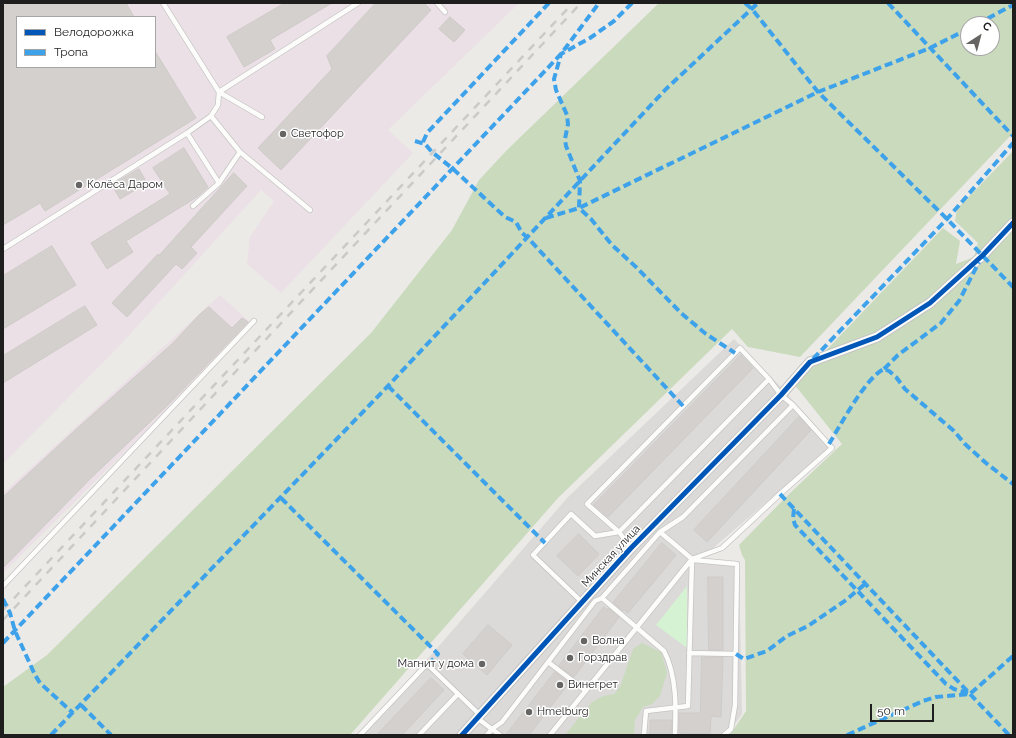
<!DOCTYPE html>
<html>
<head>
<meta charset="utf-8">
<style>
	body { margin:0 }
	#map { position:relative; width:1016px; height:738px; overflow:hidden; background:#eceae7; font-family:Raleway,sans-serif }
	canvas { display:block }
	.frame { position:absolute; inset:0; border:4px solid #1e1e1e; pointer-events:none }
	.legend { position:absolute; left:16px; top:16px; width:140px; height:52px; box-sizing:border-box; background:#fff; border:1px solid #a5a5a5; margin:0; padding:5px 7px; list-style:none; font-size:12px; color:#1e1e1e }
	.legend li { display:flex; align-items:center; gap:8px; height:20px }
	.legend b { width:20px; border:1px solid #a5a5a5 }
	.north { position:absolute; left:960px; top:16px; width:40px; height:40px; box-sizing:border-box; background:#fff; border:1px solid #a5a5a5; border-radius:50%; rotate:36deg; font-size:11px; font-weight:700; line-height:16px; text-align:center; color:#1e1e1e }
	.north::after { content:''; display:block; margin:auto; width:14px; height:18px; background:#666564; clip-path:polygon(50% 0,100% 100%,50% 72%,0 100%) }
	.scale { position:absolute; left:870px; top:704px; width:64px; height:18px; box-sizing:border-box; border:2px solid #1e1e1e; border-top:0; padding-left:5px; font-size:12px; line-height:14px; white-space:nowrap; color:#1e1e1e; -webkit-text-stroke:3px #fff; paint-order:stroke }
</style>
</head>
<body>
<div id="map">
<canvas width="1016" height="738"></canvas>
<div class="frame"></div>
<ul class="legend">
<li><b style="height:5px;background:#0057b8"></b>Велодорожка</li>
<li><b style="height:5px;background:#3da2ea"></b>Тропа</li>
</ul>
<div class="north">С</div>
<div class="scale">50 m</div>
</div>
<script>
const context = document.querySelector('canvas').getContext('2d');
context.lineJoin = 'round';
function paint(path, color) { context.fillStyle = color; context.fill(path, 'evenodd'); }
function stroke(path, color, width, dash) { context.strokeStyle = color; context.lineWidth = width; context.lineCap = dash ? 'butt' : 'round'; context.setLineDash(dash || []); context.stroke(path); }
function write(font, color, halo, rows, align = 'center') {
  context.font = font + ' Raleway,sans-serif'; context.lineWidth = 3; context.setLineDash([]); context.textBaseline = 'middle'; context.strokeStyle = halo; context.fillStyle = color; for (const [text, x, y, turn = 0] of rows) {
    context.save(); context.translate(x, y); context.rotate((+turn || 0) * Math.PI / 180); context.textAlign = isNaN(turn) ? turn : align; if (halo) context.strokeText(text, 0, 0); context.fillText(text, 0, 0); context.restore();
  }
}
const residential = new Path2D(`
	M734,339L782,388L833,445L698,561L739,562L742,714L727,735H357L432,654L568,497Z`);
const industrial = new Path2D(`
	M3,3H519L388,130L413,153L281,293L247,264L250,237L274,201L261,190L122,343L3,464ZM17,17H155V67H17Z
	M220,295L250,322L165,412L3,573V493Z`);
const forest = new Path2D(`
	M659,3H1013V133L800,357L748,347L732,329L558,498L350,735H3V687L47,655L371,333L452,230L479,180L506,151ZM968,24H992V48H968Z
	M1013,151V735H730L746,711L745,560L742,555L739,545L788,495L842,444L794,384L943,228L960,241L956,264L974,257L978,243L955,221L957,209Z
	M642,643L661,652L667,673L660,696L652,704L643,707L635,720L634,735H565L592,702L603,696L614,694L620,687L633,649Z`);
const park = new Path2D(`
	M687,586V648L656,625Z`);
const building = new Path2D(`
	M9,3H126L134,17H17V67H155V51L196,118L45,211L40,203L3,225V7Z
	M285,3H332L270,40L275,49L244,67L227,37Z
	M376,3H424L431,10L281,170L258,148L332,69L327,56Z
	M450,17L465,30L454,42L439,29Z
	M184,148L208,187L197,197L126,241L133,252L107,269L91,243L170,194L153,168Z
	M139,169L147,183L120,199L112,185Z
	M234,173L247,186L191,247L197,253L182,269L176,264L127,317L112,303L158,254L159,255Z
	M52,246L76,285L3,329V276Z
	M85,306L97,325L3,383V356Z
	M209,307L232,328L242,318L248,322L168,405L91,478L3,568V497L73,432L173,343L200,314Z
	M741,355L753,368L608,517L594,505Z
	M799,417L811,430L707,542L694,530Z
	M579,534L599,554L578,576L557,556Z
	M662,543L676,555L628,613L624,610L623,611L613,603Z
	M708,577H723V650H709Z
	M604,607L607,610L608,608L619,617L574,677L559,666Z
	M488,625L512,645L487,675L463,654Z
	M702,657H723L721,717L711,716L710,734L679,733V713H700Z
	M555,672L569,683L529,735H506Z
	M431,678L444,690L402,735H377Z
	M651,720H672L671,735H650Z`);
const lane = new Path2D(`
	M163,3L219,92L262,117
	M437,3L445,12
	M187,133L219,183
	M193,206L219,183L240,152
	M310,210L240,152L211,116L218,105L219,92L358,3
	M3,249L187,133L211,116
	M694,560L737,564L735,705L731,729L724,735
	M3,586L254,321
	M602,598L664,651C677,676 676,708 675,735
	M582,602L533,555L571,514L595,536L619,532L769,379
	M689,653L736,654
	M548,662L586,691
	M477,718L500,735
	M360,735L427,664L480,715
	M419,735L458,694
	M487,735L492,729L502,722L595,601L602,598L660,532L683,517L793,405
	M550,735L692,559L722,548L780,494L832,448L793,405L781,395L769,379L740,348L587,504L619,532L631,548
	M644,735L646,711L688,706L692,559L660,532`);
const street = new Path2D(`
	M462,735L631,548L781,395L810,362L877,337L930,303L983,255L1013,223`);
const rail = new Path2D(`
	M3,610L573,3
	M3,620L581,3`);
const quiet = new Path2D(`
	M632,3L614,21L590,38L561,54L554,79L556,90L567,115L568,124L565,139L566,146L580,181L579,208L591,219L612,245L636,267L681,313L706,334L735,353
	M745,3L752,9L818,92L947,219L1013,287
	M888,3L1013,136
	M977,24L1013,5
	M415,141L425,144L432,152L452,168L505,217L516,222L522,233L528,238L683,406
	M423,142L427,133L549,3
	M546,218L579,208L818,92L930,48L968,29
	M813,359L947,219L1013,143
	M884,369L898,355L941,323L959,301L979,262
	M388,386L545,543
	M829,444C840,426 866,377 884,369L889,371L896,377L905,389L954,431L965,444L986,463L1013,484
	M780,494L1009,735
	M281,498L438,654L428,665
	M794,509L793,518L795,525L946,684L954,689L968,693
	M3,599L10,613L15,631L35,675L40,683L73,713
	M3,643L561,54L599,3
	M736,654L744,659L767,651L787,636L808,626L846,600L865,584
	M81,705L111,735
	M51,735L388,386L666,89L758,3
	M847,735L923,701L936,697L970,694L1013,656`);
const cycleway = new Path2D(`
	M462,735L631,548L781,395L810,362L877,337L930,303L983,255L1013,223`);
const markers = [
	[283,134,4,"#666564"],
	[79,185,4,"#666564"],
	[584,641,4,"#666564"],
	[570,658,4,"#666564"],
	[482,664,4,"#666564"],
	[560,685,4,"#666564"],
	[529,712,4,"#666564"]
];
const poiNames = [
	["Светофор",291,134],
	["Колёса Даром",87,185],
	["Волна",592,641],
	["Горздрав",578,658],
	["Магнит у дома",474,664,"right"],
	["Винегрет",568,685],
	["Hmelburg",537,712]
];
const streetNames = [
	["Минская улица",611,556,-47]
];
paint(residential, '#dbdad8');
paint(industrial, '#eae0e6');
paint(forest, '#c9dabd');
paint(park, '#d5f2d3');
paint(building, '#d3d0ce');
stroke(building, '#cfcbc8', 1);
stroke(lane, '#c5c4c3', 6);
stroke(street, '#c5c4c3', 11);
stroke(lane, '#fcfcfb', 4.5);
stroke(street, '#fcfcfb', 9);
stroke(rail, '#cacac9', 2.5, [8, 8]);
stroke(quiet, '#3da2ea', 4, [8, 4]);
stroke(cycleway, '#0057b8', 5);
for (const [x, y, r, color] of markers) { const dot = new Path2D(); dot.arc(x, y, r, 0, 2 * Math.PI); context.fillStyle = color; context.fill(dot); stroke(dot, '#fff', 1.5); }
write('11px', '#1e1e1e', '#fff', poiNames, 'left');
write('11px', '#1e1e1e', '#fff', streetNames);
</script>
</body>
</html>
